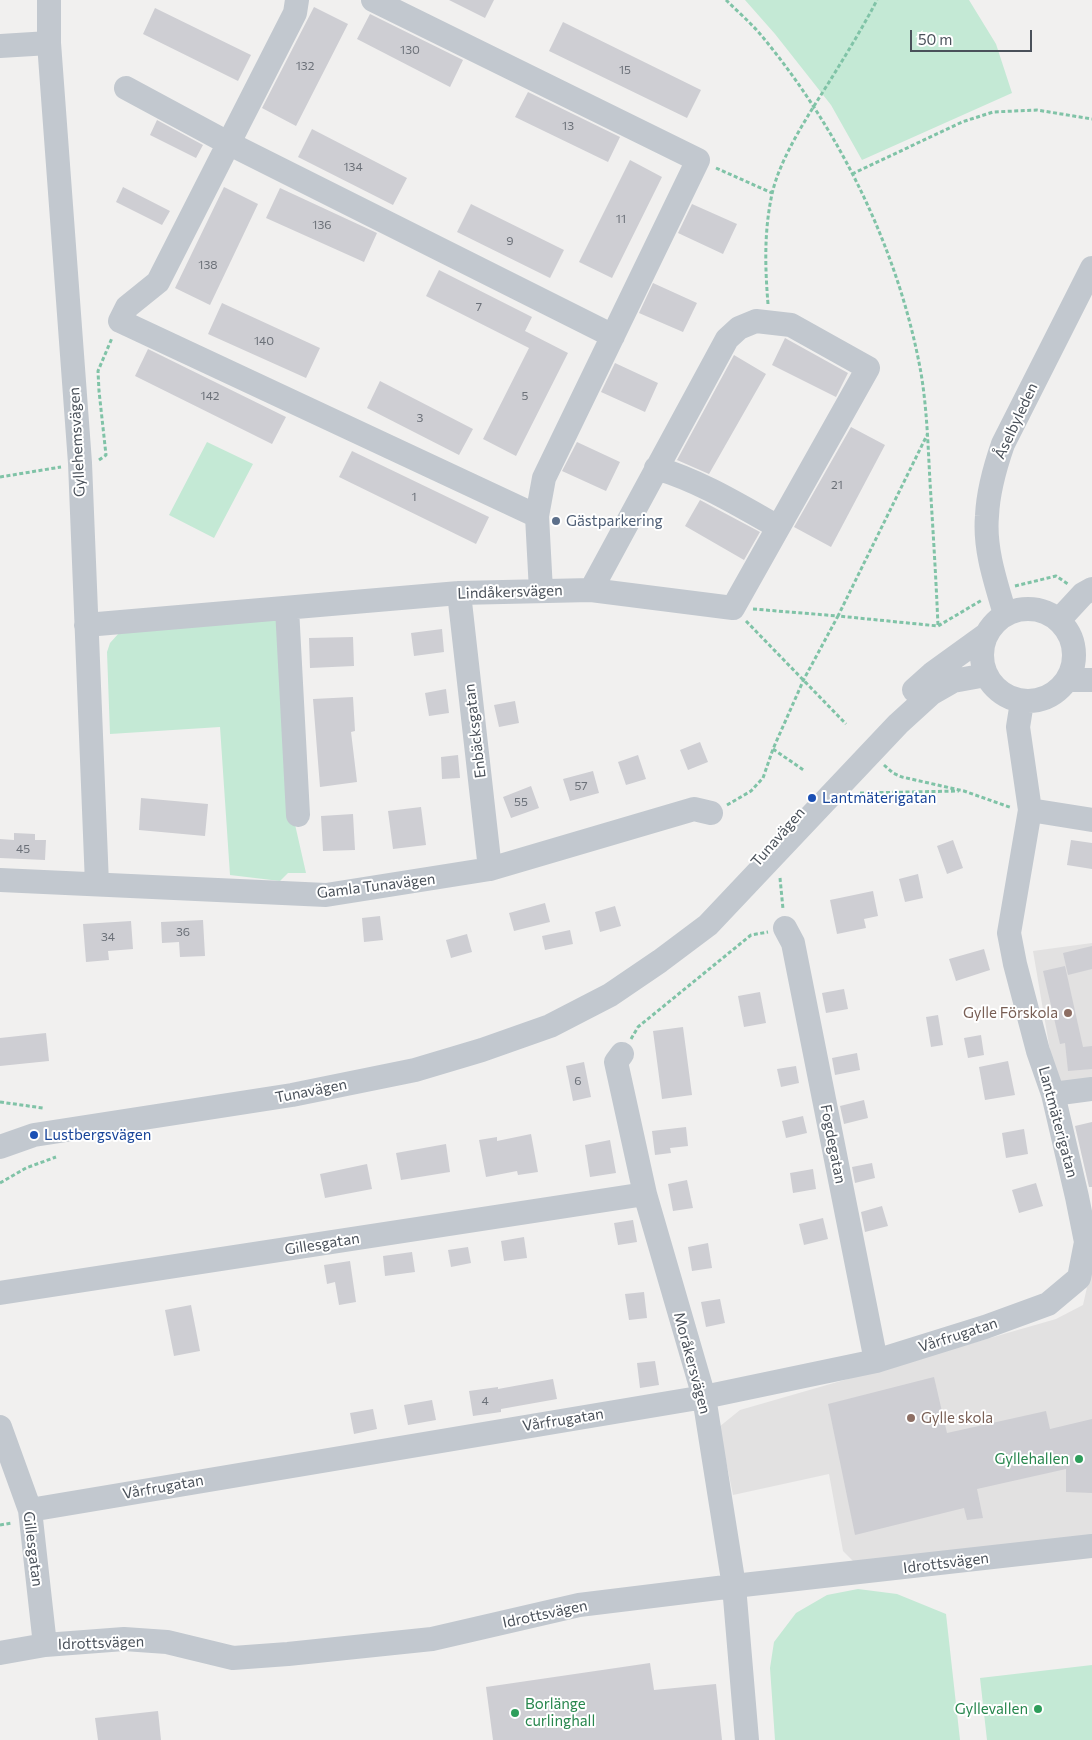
<!DOCTYPE html>
<html>
<head>
<meta charset="utf-8">
<style>
	body { margin:0 }
	#map { position:relative; width:1092px; height:1740px; overflow:hidden; background:#f1f0ef; font-family:Commissioner,sans-serif }
	canvas { display:block }
	.scale { position:absolute; left:910px; top:30px; width:122px; height:22px; box-sizing:border-box; border:2px solid #4a515a; border-top:0; padding-left:6px; font-size:15px; line-height:18px; white-space:nowrap; color:#4a515a; -webkit-text-stroke:4px #fff; paint-order:stroke }
</style>
</head>
<body>
<div id="map">
<canvas width="1092" height="1740"></canvas>
<div class="scale">50 m</div>
</div>
<script>
const context = document.querySelector('canvas').getContext('2d');
context.lineJoin = 'round';
function paint(path, color) { context.fillStyle = color; context.fill(path, 'evenodd'); }
function stroke(path, color, width, dash) { context.strokeStyle = color; context.lineWidth = width; context.lineCap = dash ? 'butt' : 'round'; context.setLineDash(dash || []); context.stroke(path); }
function write(font, color, halo, rows, align = 'center') {
  context.font = font + ' Commissioner,sans-serif'; context.lineWidth = 4; context.setLineDash([]); context.textBaseline = 'middle'; context.strokeStyle = halo; context.fillStyle = color; for (const [text, x, y, turn = 0] of rows) {
    context.save(); context.translate(x, y); context.rotate((+turn || 0) * Math.PI / 180); context.textAlign = isNaN(turn) ? turn : align; if (halo) context.strokeText(text, 0, 0); context.fillText(text, 0, 0); context.restore();
  }
}
const education = new Path2D(`
	M1092,943V1080L1061,1084L1054,1074L1033,951Z
	M1092,1265V1537L858,1566L843,1551L829,1474L733,1495L719,1427L740,1410L1056,1319L1083,1305Z`);
const green = new Path2D(`
	M745,0H969L996,44L1012,93L862,160L831,105L775,34Z
	M207,442L253,464L214,538L169,515Z
	M281,617L294,820L306,873H288L280,881L230,875L220,727L110,734L107,652L110,643L119,633Z
	M858,1589L897,1594L946,1614L960,1740H775L770,1668L774,1642L796,1613L827,1595Z
	M1092,1665V1740H987L980,1678Z`);
const building = new Path2D(`
	M449,0H494L485,18Z
	M314,7L348,24L296,126L262,108Z
	M155,8L251,55L238,81L143,34Z
	M370,14L463,60L450,87L357,39Z
	M563,22L701,90L687,118L549,51Z
	M528,92L620,137L608,162L515,117Z
	M157,120L203,145L196,158L150,135Z
	M312,129L407,178L393,205L298,157Z
	M630,160L662,177L612,278L579,262Z
	M123,187L170,211L162,225L116,202Z
	M224,187L258,204L210,305L175,288Z
	M280,188L377,233L364,262L266,218Z
	M471,204L564,250L550,278L457,232Z
	M692,204L737,224L723,254L678,233Z
	M439,270L532,317L525,331L568,353L516,456L483,439L529,348L426,296Z
	M653,283L697,303L683,332L639,313Z
	M222,303L320,348L306,378L208,334Z
	M785,338L848,373L836,397L772,365Z
	M148,349L286,417L272,444L135,376Z
	M734,355L766,374L709,474L677,460Z
	M615,363L658,383L645,412L601,392Z
	M380,381L473,429L459,455L367,408Z
	M851,427L885,445L831,547L794,527Z
	M577,442L620,462L606,491L562,471Z
	M352,451L489,517L476,544L339,477Z
	M700,500L760,532L744,560L685,526Z
	M442,629L444,652L414,656L411,633Z
	M353,637L354,666L310,668L309,638Z
	M446,689L449,713L429,716L425,693Z
	M353,697L355,731L351,732L357,782L320,787L313,699Z
	M515,701L519,723L499,727L494,705Z
	M700,742L708,762L688,770L680,750Z
	M458,755L460,778L442,779L441,757Z
	M638,755L646,779L626,785L618,762Z
	M593,771L599,793L570,801L563,779Z
	M531,786L539,808L511,818L503,797Z
	M141,798L208,804L205,836L139,830Z
	M421,807L426,845L393,849L388,811Z
	M353,814L355,850L323,851L321,816Z
	M14,833L35,834V840H46L45,860L0,858V839L14,840Z
	M953,840L963,868L947,874L937,846Z
	M1071,840L1092,843V869L1067,865Z
	M918,874L923,898L905,902L899,879Z
	M873,891L878,916L864,919L866,928L837,934L830,900Z
	M545,903L550,922L514,931L509,913Z
	M615,906L621,926L600,932L595,912Z
	M380,916L383,940L364,942L362,918Z
	M203,920L205,956L180,957L179,942L162,943L161,922Z
	M131,921L133,949L108,951L109,960L86,962L83,924Z
	M570,930L573,944L545,950L542,936Z
	M467,934L472,952L451,958L446,940Z
	M1092,946V969L1068,975L1063,953Z
	M984,949L990,970L956,981L949,959Z
	M1065,966L1083,1047L1092,1046V1069L1068,1071L1065,1043L1060,1044L1043,971Z
	M844,989L848,1009L826,1013L822,993Z
	M760,992L766,1023L744,1027L738,996Z
	M938,1015L943,1045L931,1047L926,1017Z
	M683,1027L692,1095L662,1099L653,1031Z
	M46,1033L49,1061L0,1066V1038Z
	M981,1035L984,1055L968,1058L964,1038Z
	M857,1053L860,1070L835,1075L832,1058Z
	M1008,1061L1015,1095L985,1100L979,1067Z
	M584,1062L591,1097L573,1101L566,1066Z
	M796,1066L799,1083L781,1087L777,1069Z
	M864,1100L868,1118L844,1124L840,1106Z
	M803,1116L807,1133L786,1138L782,1121Z
	M1092,1122V1187H1089L1075,1126Z
	M686,1127L688,1146L670,1148L671,1153L655,1155L652,1131Z
	M1024,1129L1028,1154L1006,1158L1002,1133Z
	M531,1134L538,1172L518,1175L517,1171L486,1177L479,1140L497,1137V1141Z
	M610,1140L616,1173L590,1177L585,1145Z
	M446,1144L450,1172L401,1180L396,1153Z
	M872,1163L875,1178L855,1183L852,1167Z
	M367,1164L372,1189L325,1198L320,1174Z
	M813,1169L816,1189L793,1193L790,1173Z
	M687,1180L693,1208L673,1211L668,1184Z
	M1036,1183L1043,1206L1019,1213L1012,1190Z
	M882,1206L888,1226L865,1232L861,1212Z
	M823,1218L828,1239L804,1245L799,1224Z
	M633,1220L637,1242L618,1245L614,1223Z
	M524,1237L527,1258L504,1261L501,1241Z
	M708,1243L712,1268L692,1271L688,1247Z
	M468,1247L471,1263L451,1267L448,1250Z
	M412,1252L415,1272L385,1276L383,1256Z
	M350,1261L356,1302L339,1305L335,1282L327,1284L324,1265Z
	M644,1292L647,1318L629,1320L625,1294Z
	M720,1299L725,1323L706,1327L701,1302Z
	M191,1305L200,1351L174,1356L165,1310Z
	M655,1361L659,1385L640,1388L637,1363Z
	M934,1377L947,1433L1046,1411L1050,1429L1092,1419V1493L1066,1492V1469L977,1489L983,1518L967,1520L964,1508L855,1535L828,1404Z
	M553,1379L557,1399L501,1409V1412L473,1416L469,1391L498,1387V1389Z
	M432,1400L436,1420L408,1425L404,1405Z
	M373,1409L377,1429L354,1434L350,1413Z
	M650,1663L654,1690L716,1684L722,1740H493L486,1687Z
	M158,1711L161,1740H98L95,1718Z`);
const path = new Path2D(`
	M726,0C737,11 750,22 761,35C840,130 899,251 921,373C927,409 928,446 930,482C933,530 936,578 938,626
	M716,168L772,193
	M852,174L962,122L993,112L1037,110L1092,119
	M768,304C765,267 764,231 772,194C780,157 811,111 831,79C847,53 863,27 877,0
	M99,460L106,455L99,391L98,371L112,338
	M0,477L61,467
	M1015,586L1056,576L1068,584
	M753,609L838,616L927,435
	M746,621L846,724
	M773,749L805,771
	M884,765L893,773L902,777L964,791L1012,808
	M860,793L959,791
	M727,805L751,791L763,778L773,749L804,679L838,616L938,626L982,600
	M780,878L783,909
	M631,1039L638,1027L751,935L768,932
	M0,1102L43,1108
	M0,1183L26,1168L56,1157
	M0,1525L12,1523`);
const minor = new Path2D(`
	M49,0V43L80,463L97,884
	M297,0L295,13L158,282L127,307L120,321L537,516
	M373,0L698,160L544,478L537,516L541,591
	M0,46L49,43
	M126,88L228,143L613,336
	M656,468C700,481 739,505 778,527
	M459,593L490,869
	M287,608L298,815
	M982 655a46 46 0 1 1 92 0a46 46 0 1 1-92 0Z
	M1005,614C996,583 984,549 987,516C988,491 995,467 1003,444L1092,268
	M1059,620L1083,594L1092,589
	M86,625L459,593L591,590L733,608L868,368L791,325L756,321L739,328L727,339L591,590
	M1068,680H1092
	M914,690L933,673L987,634
	M1030,810L1092,820
	M0,880L326,895L490,869L694,809L711,813
	M785,928L793,943L876,1361
	M622,1054L616,1062L645,1194L704,1397L734,1586L747,1740
	M1053,1094L1092,1089
	M0,1147L34,1135L292,1095L415,1070L482,1050L550,1026L610,995L660,961L708,925L898,724L932,693L953,681L986,675
	M0,1293L645,1194
	M0,1427L30,1510L45,1645
	M30,1510L704,1397L876,1361L985,1327L1048,1304L1079,1278L1086,1242L1077,1197L1053,1094L1038,1051L1015,964L1009,933L1030,810L1018,727L1022,702
	M0,1653L45,1645L124,1639L167,1642L233,1658L288,1654L432,1639L579,1605L734,1586L1092,1546`);
const markers = [
	[556,521,5,"#5c6f8a"],
	[812,798,5,"#1a4fb4"],
	[1068,1013,5,"#8d6e63"],
	[34,1135,5,"#1a4fb4"],
	[911,1418,5,"#8d6e63"],
	[1079,1459,5,"#2e9e5b"],
	[1038,1709,5,"#2e9e5b"],
	[515,1713,5,"#2e9e5b"]
];
const numberNames = [
	["130",410,50],
	["132",305,66],
	["15",625,70],
	["13",568,126],
	["134",353,167],
	["11",621,219],
	["136",322,225],
	["9",510,241],
	["138",208,265],
	["7",479,307],
	["140",264,341],
	["142",210,396],
	["5",525,396],
	["3",420,418],
	["21",837,485],
	["1",414,497],
	["57",581,786],
	["55",521,802],
	["45",23,849],
	["36",183,932],
	["34",108,937],
	["6",578,1081],
	["4",485,1401]
];
const streetNames = [
	["Åselbyleden",1016,421,-65],
	["Gyllehemsvägen",77,442,-93],
	["Lindåkersvägen",510,592,-2],
	["Enbäcksgatan",475,731,-97],
	["Tunavägen",778,837,-49],
	["Gamla Tunavägen",376,886,-7],
	["Tunavägen",311,1091,-11],
	["Lantmäterigatan",1058,1122,75],
	["Fogdegatan",833,1144,79],
	["Gillesgatan",322,1244,-9],
	["Vårfrugatan",958,1335,-18],
	["Moråkersvägen",692,1363,75],
	["Vårfrugatan",563,1420,-9],
	["Vårfrugatan",163,1487,-10],
	["Gillesgatan",33,1549,83],
	["Idrottsvägen",946,1563,-7],
	["Idrottsvägen",545,1614,-12],
	["Idrottsvägen",101,1643,-2]
];
const serviceNames = [
	["Gästparkering",566,521]
];
const transitNames = [
	["Lantmäterigatan",822,798],
	["Lustbergsvägen",44,1135]
];
const educationNames = [
	["Gylle Förskola",1058,1013],
	["Gylle skola",921,1418,"left"]
];
const leisureNames = [
	["Gyllehallen",1069,1459],
	["Borlänge",525,1704,"left"],
	["curlinghall",525,1721,"left"],
	["Gyllevallen",1028,1709]
];
paint(education, '#e2e1e1');
paint(green, '#c4e9d5');
paint(building, '#ceced3');
stroke(path, '#80c3a7', 3, [4, 2.5]);
stroke(minor, '#c2c8cf', 24);
for (const [x, y, r, color] of markers) { const dot = new Path2D(); dot.arc(x, y, r, 0, 2 * Math.PI); context.fillStyle = color; context.fill(dot); stroke(dot, '#fff', 2); }
write('12px', '#6b7078', null, numberNames);
write('15px', '#4a515a', '#fff', streetNames);
write('15px', '#4e5e75', '#fff', serviceNames, 'left');
write('15px', '#164399', '#fff', transitNames, 'left');
write('15px', '#785e54', '#fff', educationNames, 'right');
write('15px', '#27864d', '#fff', leisureNames, 'right');
</script>
</body>
</html>
